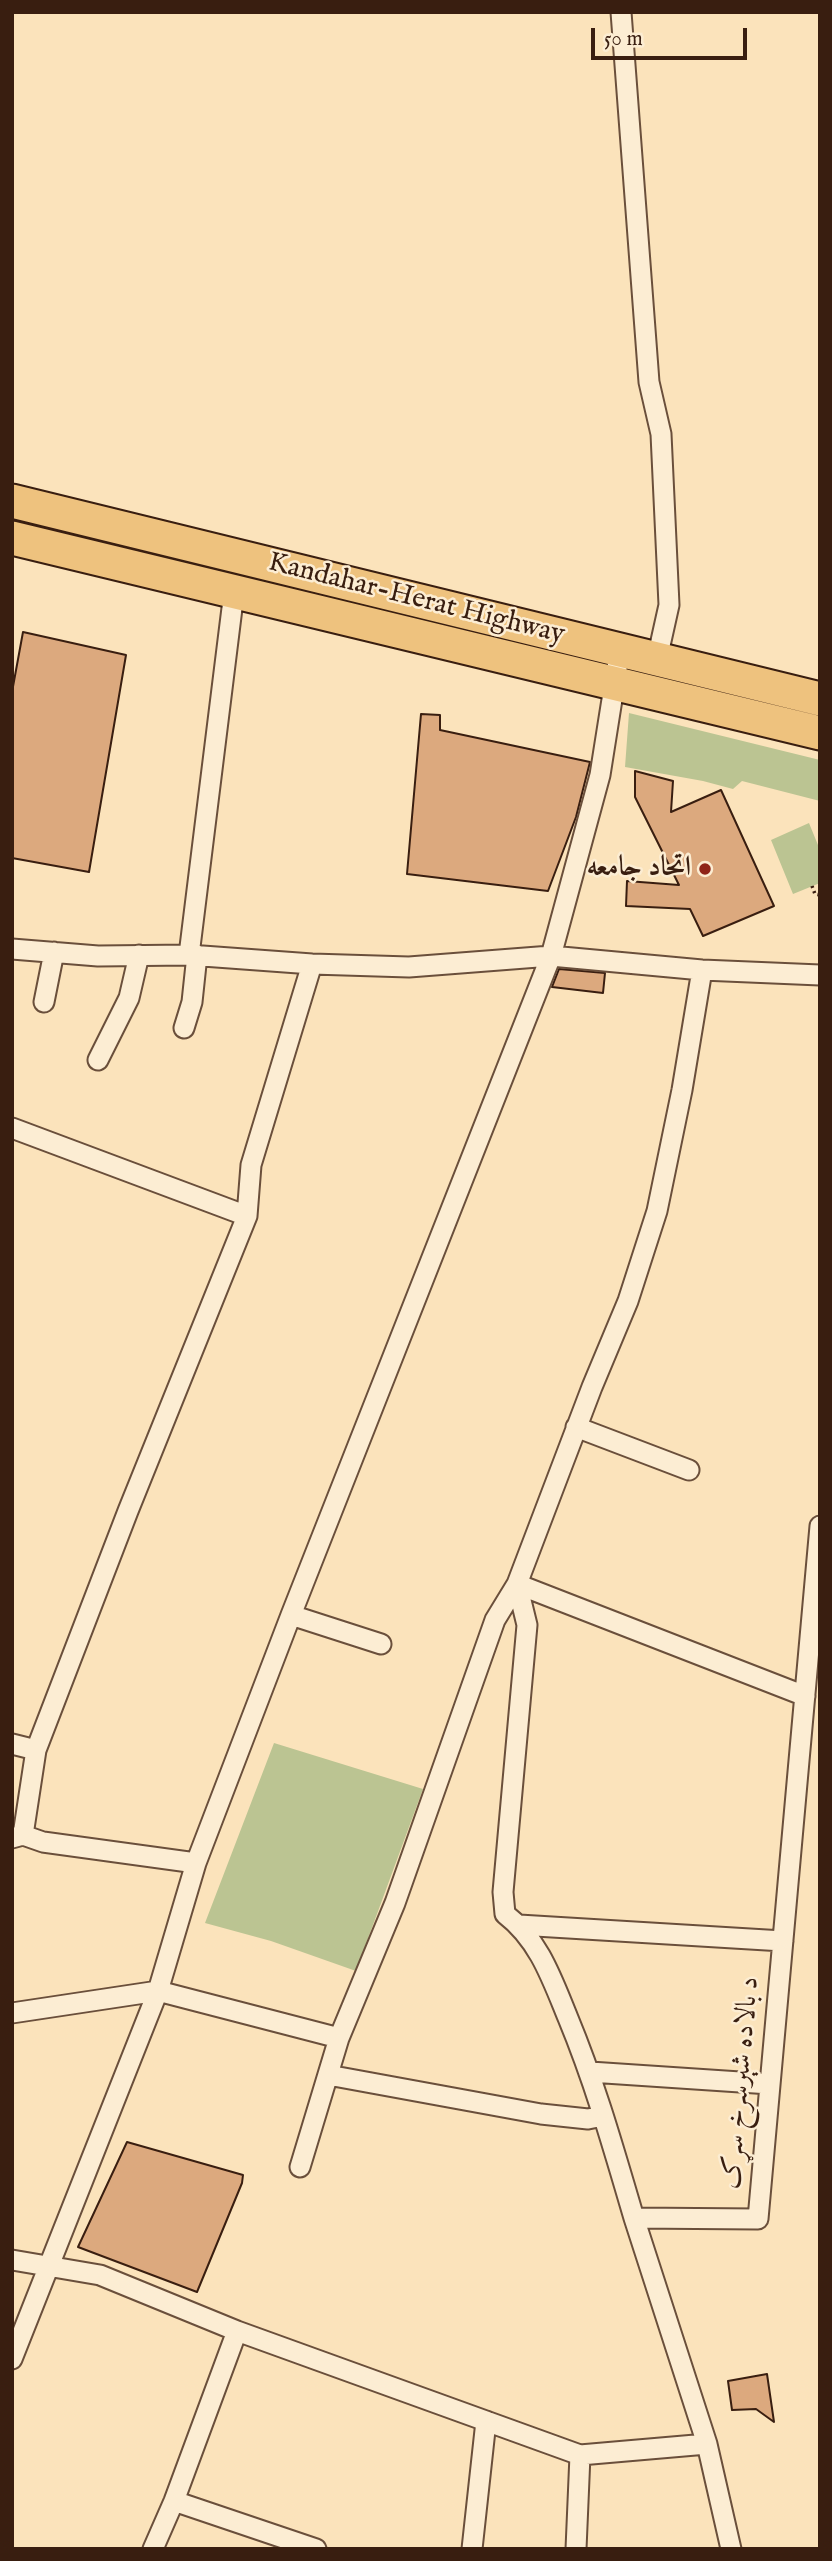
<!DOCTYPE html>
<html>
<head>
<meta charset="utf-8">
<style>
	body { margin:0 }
	#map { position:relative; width:832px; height:2561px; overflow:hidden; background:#fbe3bb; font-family:"IM FELL English",serif }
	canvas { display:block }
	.frame { position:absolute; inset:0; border:14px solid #391e10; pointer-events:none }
	.scale { position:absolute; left:591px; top:28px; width:156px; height:32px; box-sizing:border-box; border:4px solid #391e10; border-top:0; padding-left:9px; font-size:21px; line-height:24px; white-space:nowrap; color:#391e10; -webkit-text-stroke:5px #fcedd3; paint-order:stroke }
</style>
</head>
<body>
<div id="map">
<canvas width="832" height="2561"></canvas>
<div class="frame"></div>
<div class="scale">50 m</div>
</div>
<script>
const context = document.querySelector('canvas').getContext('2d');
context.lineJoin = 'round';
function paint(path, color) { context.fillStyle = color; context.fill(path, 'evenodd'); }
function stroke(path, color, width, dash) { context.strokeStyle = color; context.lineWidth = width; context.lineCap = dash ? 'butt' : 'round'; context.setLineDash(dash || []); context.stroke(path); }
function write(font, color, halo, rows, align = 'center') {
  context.font = font + ' "IM FELL English",Amiri,serif'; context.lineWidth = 5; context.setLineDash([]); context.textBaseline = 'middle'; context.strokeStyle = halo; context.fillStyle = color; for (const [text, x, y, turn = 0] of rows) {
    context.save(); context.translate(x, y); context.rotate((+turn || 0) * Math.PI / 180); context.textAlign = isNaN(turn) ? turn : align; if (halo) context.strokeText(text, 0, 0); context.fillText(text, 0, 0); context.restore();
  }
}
const green = new Path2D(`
	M629,713L820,760V801L742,781L733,789L703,781L625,767Z
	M809,823L820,850V883L793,894L771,840Z
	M274,1743L423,1789L356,1971L271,1941L205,1923Z`);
const building = new Path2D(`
	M23,632L126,655L89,872L12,858V692Z
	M421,714L440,715V730L590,762L576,817L548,891L407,874Z
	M635,771L673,781L671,812L721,790L774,906L703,936L690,909L626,906L627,881L679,885L635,797Z
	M559,969L605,973L603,993L552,987Z
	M127,2142L243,2175L242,2183L197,2292L78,2247Z
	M767,2374L774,2422L756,2409L732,2410L728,2381Z`);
const path = new Path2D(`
	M812,886L815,894L820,895`);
const minor = new Path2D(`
	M621,12L649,382L661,434L669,605L657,659
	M12,949L98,956L189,955L312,964L409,967L551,956L702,970L820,975
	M189,955L234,592
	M44,1002L54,952
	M184,1028L192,1002L197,955
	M98,1060L129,998L139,955
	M12,1128L247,1216
	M576,1427L689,1470
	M517,1584L527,1625L503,1892L505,1914C539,1940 552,1979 568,2018C595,2083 614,2150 634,2218
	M517,1584L805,1696
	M291,1615L381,1644
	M12,1744L36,1750
	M23,1835L36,1750L128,1511L247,1216L251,1165L312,964
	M12,1838L23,1835L43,1842L196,1863
	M519,1925L783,1941
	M12,2013L158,1991L339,2038
	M590,2072L770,2084
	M328,2075L541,2114L588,2119L603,2116
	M300,2167L339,2038L395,1903L495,1620L517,1584L592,1387L628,1301L657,1211L682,1090L702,970
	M12,2260L100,2275L237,2331L580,2455L707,2444
	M12,2359L158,1991L196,1863L291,1615L551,956L600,775L620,649
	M174,2501L316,2549
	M153,2549L174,2501L237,2331
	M472,2549L486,2421
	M576,2549L580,2455
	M731,2549L707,2444L634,2218L758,2219L820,1526`);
const trunk = new Path2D(`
	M12,501L820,699
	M12,538L820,733`);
const markers = [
	[705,869,7,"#8f2418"]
];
const streetNames = [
	["Kandahar-Herat Highway",416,600,14],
	["د بالاده شېرسرخ سړک",742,2083,-85]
];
const poiNames = [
	["اتحاد جامعه",691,869]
];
paint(green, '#bbc492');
paint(building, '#dca97e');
stroke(building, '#391e10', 2);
stroke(minor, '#6a4f3b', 23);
stroke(trunk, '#391e10', 37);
stroke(path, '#391e10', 3.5, [2, 3.5]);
stroke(minor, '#fcedd3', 19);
stroke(trunk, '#eec27e', 33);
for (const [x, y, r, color] of markers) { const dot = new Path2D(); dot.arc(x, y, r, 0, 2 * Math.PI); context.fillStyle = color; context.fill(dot); stroke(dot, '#fcedd3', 2.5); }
write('28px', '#391e10', '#fcedd3', streetNames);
write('bold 28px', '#391e10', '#fcedd3', poiNames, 'right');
</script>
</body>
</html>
